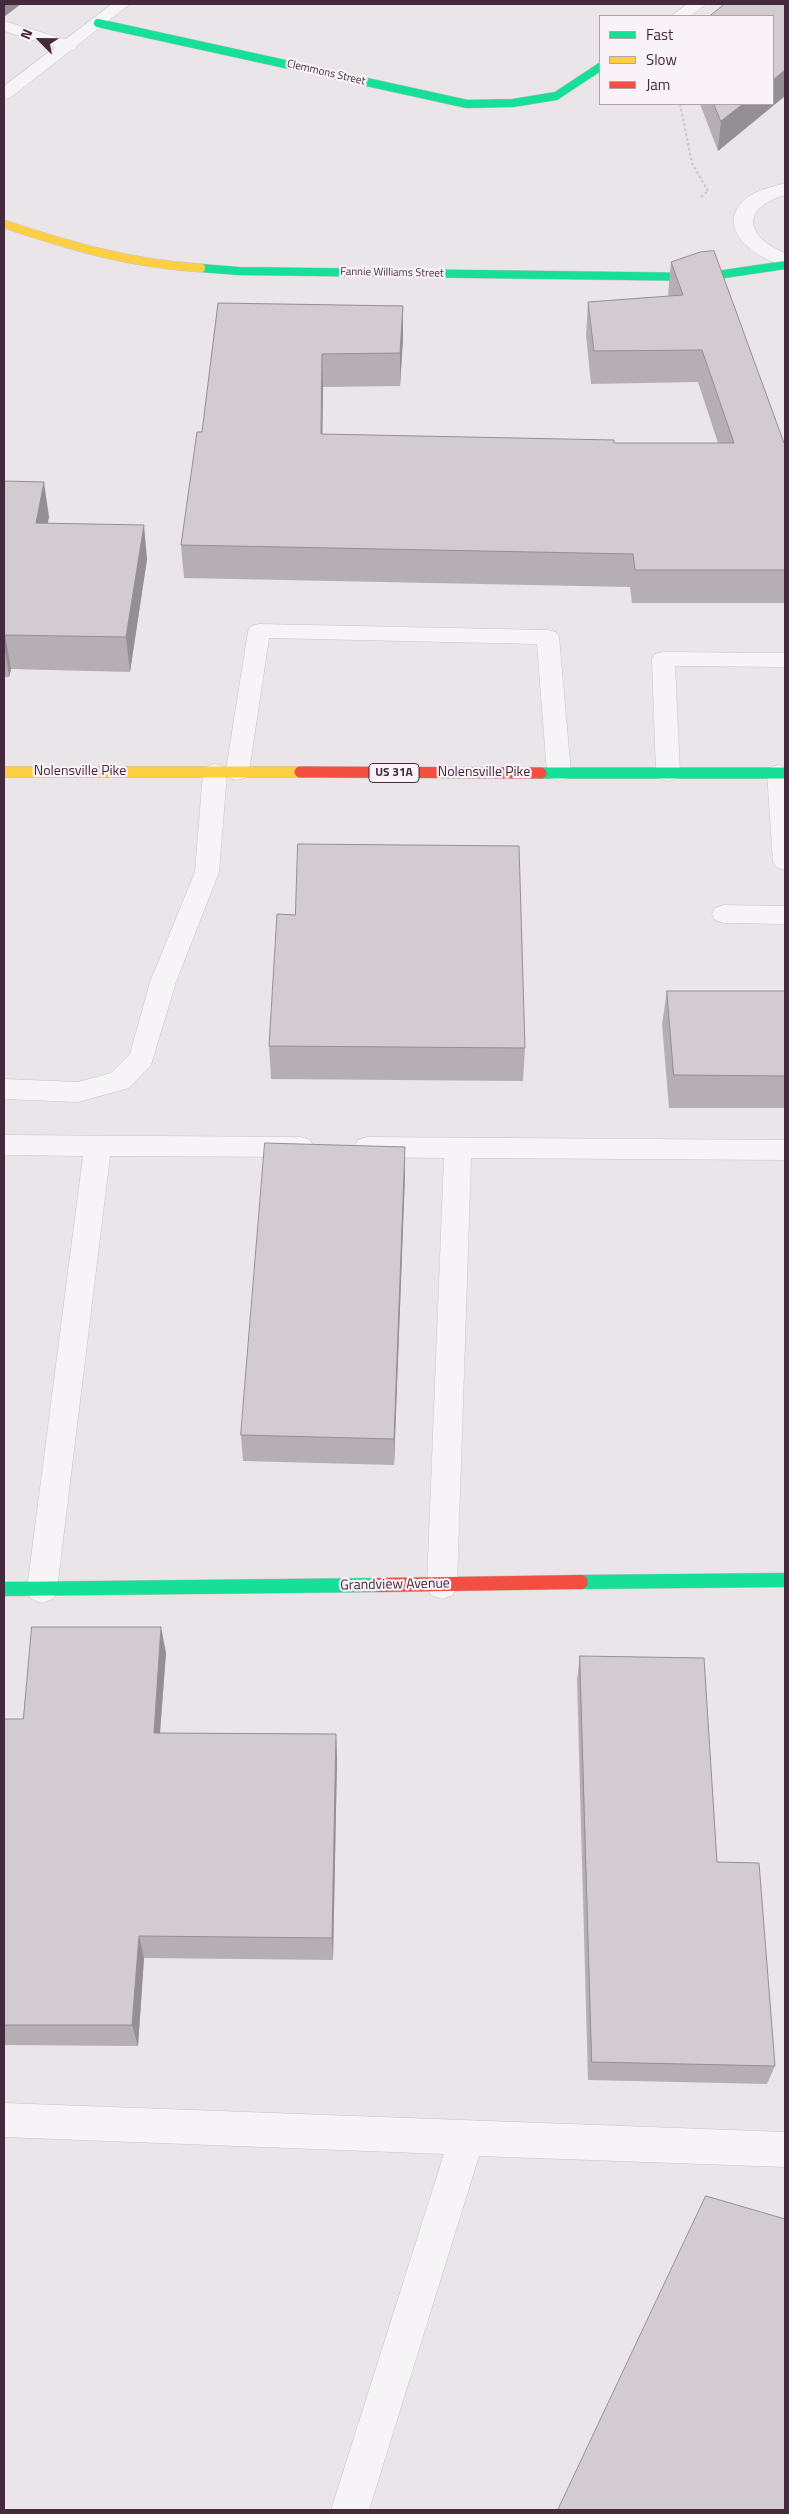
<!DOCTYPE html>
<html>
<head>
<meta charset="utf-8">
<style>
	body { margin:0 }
	#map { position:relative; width:789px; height:2514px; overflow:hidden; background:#eae5e8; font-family:"Titillium Web",sans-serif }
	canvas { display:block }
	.frame { position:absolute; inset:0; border:5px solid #45293d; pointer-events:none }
	.legend { position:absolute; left:599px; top:15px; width:175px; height:90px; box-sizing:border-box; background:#f9f3f7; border:1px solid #b1a2ad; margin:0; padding:6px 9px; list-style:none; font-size:15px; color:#45293d }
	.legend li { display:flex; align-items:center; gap:10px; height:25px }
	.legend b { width:25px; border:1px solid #b1a2ad }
	.north { position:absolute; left:15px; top:15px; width:50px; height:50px; -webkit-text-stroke:4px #f9f3f7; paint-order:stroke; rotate:293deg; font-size:14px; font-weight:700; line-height:20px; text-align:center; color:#45293d }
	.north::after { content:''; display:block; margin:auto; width:18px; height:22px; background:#45293d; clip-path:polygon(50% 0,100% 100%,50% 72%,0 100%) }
</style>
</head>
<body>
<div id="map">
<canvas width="789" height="2514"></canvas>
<div class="frame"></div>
<ul class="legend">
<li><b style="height:6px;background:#16e098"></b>Fast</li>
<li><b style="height:6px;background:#ffcf43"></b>Slow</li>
<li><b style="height:6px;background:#f24e42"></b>Jam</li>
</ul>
<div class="north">N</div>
</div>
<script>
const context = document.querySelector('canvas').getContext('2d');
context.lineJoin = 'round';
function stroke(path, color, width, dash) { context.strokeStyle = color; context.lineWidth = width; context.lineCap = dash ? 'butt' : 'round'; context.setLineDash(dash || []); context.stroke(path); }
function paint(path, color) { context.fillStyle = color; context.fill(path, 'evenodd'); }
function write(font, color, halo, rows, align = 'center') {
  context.font = font + ' "Titillium Web",sans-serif'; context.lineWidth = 4.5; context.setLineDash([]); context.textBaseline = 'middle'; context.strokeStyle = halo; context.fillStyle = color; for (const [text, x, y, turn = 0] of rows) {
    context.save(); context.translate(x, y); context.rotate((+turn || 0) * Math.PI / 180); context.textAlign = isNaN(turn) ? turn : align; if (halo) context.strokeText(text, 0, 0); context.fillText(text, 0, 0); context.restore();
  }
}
const path = new Path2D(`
	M680,104L692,163L708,191
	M701,197L708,191`);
const lane = new Path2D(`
	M4,21L74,42L77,46L74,50L68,51L4,31Z
	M259,624L548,630L556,632L559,637L571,773L567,779L559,781L551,779L547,773L537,644L269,638L249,772L245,778L237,780L229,778L227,774L219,872L176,982L151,1065L129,1088L78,1102L4,1099V1079L78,1082L111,1073L130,1054L150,982L195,872L203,772L207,766L215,764L223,766L226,770L248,631L251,626Z
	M663,652L785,653V667L675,666L680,773L676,779L668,781L660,779L656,773L652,659L655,654Z
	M779,765L785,767V870L776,867L773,861L767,773L771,767Z
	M724,905L785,906V924L724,923L715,920L712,914L715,908Z
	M4,1135L301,1137L310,1140L314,1147L310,1154L301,1157L110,1156L57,1589L53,1599L42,1603L31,1599L27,1589L83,1156L4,1155Z
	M367,1137L785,1140V1160L471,1158L457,1585L453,1595L442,1599L431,1595L427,1585L444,1158L367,1157L358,1154L354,1147L358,1140Z
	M4,2103L785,2132V2167L479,2156L369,2510H331L444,2154L4,2137Z`);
const street = new Path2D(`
	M112,4H130L10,98L4,99V86Z
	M687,4H706L690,16H671Z
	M785,183V195C740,209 745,236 785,253V266C757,259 713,229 745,199C756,190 772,187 785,183Z`);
const fastFar2 = new Path2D(`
	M98,23L467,104L513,103L556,96L600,67
	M201,268L238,271L704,277L785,265`);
const fastFar1 = new Path2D(`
	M541,773H785`);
const fast = new Path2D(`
	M581,1582L785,1580
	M4,1589L380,1585`);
const slowFar1 = new Path2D(`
	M4,224C70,246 131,264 201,268`);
const slow = new Path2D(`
	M4,772H300`);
const jamFar1 = new Path2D(`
	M300,772L541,773`);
const jam = new Path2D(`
	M380,1585L581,1582`);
const wall = new Path2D(`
	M785,4V96L718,151L700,104H773Z
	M671,262L784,443H785V603H632L630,587L184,578L181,545L202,432L218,303L403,306V339L400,386L323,387L322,434L614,443H718L698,382L591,384L586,335L588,302L669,296L668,295Z
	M4,481L49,517L47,523L147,559L130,672L11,669L9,677H4Z
	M295,915L525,1048L523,1081L271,1079L269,1046Z
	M667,991H785V1108H669L662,1024Z
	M405,1175L394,1465L243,1461L241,1435Z
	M166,1653L160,1733L336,1734L337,1759L333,1960L144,1958L138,2046L4,2045V1719H23Z
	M580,1656L717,1862L775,2066L767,2084L588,2080L577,1680Z`);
const shadedWall = new Path2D(`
	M4,4H21L4,17Z
	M785,70V96L718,151L721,121L743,104H773V80Z
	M403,306V339L400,386V353Z
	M322,354L323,387L322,467L321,434Z
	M44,482L49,517L41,557L36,523Z
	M144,525L147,559L130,672L126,637Z
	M5,635L11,669L9,677L4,643Z
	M405,1147V1175L394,1465V1439Z
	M161,1627L166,1653L158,1758L154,1733Z
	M336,1734L337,1759L333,1960L332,1938Z
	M139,1936L144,1958L138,2046L132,2025Z`);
const building = new Path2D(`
	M725,4H785V70L773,80V16H710Z
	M714,104H743L721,121Z
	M714,251L784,443H785V570H635L633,554L181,545L197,432H202L218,303L403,306L400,353L322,354L321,434L614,440V443H734L702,350L594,351L588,302L683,295L671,262L700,252Z
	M4,481L44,482L36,523L144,525L126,637L5,635L4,641Z
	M298,844L519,846L525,1048L269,1046L277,914L295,915Z
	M667,991H785V1076L674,1075Z
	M265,1143L405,1147L394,1439L241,1435Z
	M32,1627H161L154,1733L336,1734L332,1938L139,1936L132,2025H4V1719H23Z
	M580,1656L704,1658L717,1862L759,1863L775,2066L592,2062Z
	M706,2196L785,2219V2510H558Z`);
const farStreetnames = [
	["Clemmons Street",326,73,13],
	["Fannie Williams Street",392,273,1]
];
const shields = [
	[394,773,50]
];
const shieldNames = [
	["US 31A",394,773]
];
const streetNames = [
	["Nolensville Pike",80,772],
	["Nolensville Pike",484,773],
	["Grandview Avenue",395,1585,-1]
];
stroke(lane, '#c8c2c5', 1);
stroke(street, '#c8c2c5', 1);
stroke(fastFar2, '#c8c2c5', 9);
stroke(fastFar1, '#c8c2c5', 12);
stroke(fast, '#c8c2c5', 15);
stroke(slowFar1, '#c8c2c5', 9);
stroke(slow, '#c8c2c5', 12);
stroke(jamFar1, '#c8c2c5', 12);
stroke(jam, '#c8c2c5', 15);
stroke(path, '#ccc5ca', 2, [2.5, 2.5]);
paint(lane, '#f6f4f6');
paint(street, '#f6f4f6');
stroke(fastFar2, '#16e098', 8);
stroke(fastFar1, '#16e098', 11);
stroke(fast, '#16e098', 14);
stroke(slowFar1, '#ffcf43', 8);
stroke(slow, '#ffcf43', 11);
stroke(jamFar1, '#f24e42', 11);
stroke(jam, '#f24e42', 14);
paint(wall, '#b5afb3');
paint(shadedWall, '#938f92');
paint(building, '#d2ccd0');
stroke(building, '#938f92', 1);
write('11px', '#45293d', '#f9f3f7', farStreetnames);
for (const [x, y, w] of shields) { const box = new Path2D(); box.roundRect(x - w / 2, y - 9.5, w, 19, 4); context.fillStyle = '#f9f3f7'; context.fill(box); stroke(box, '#45293d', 1); }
write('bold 12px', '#45293d', null, shieldNames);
write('14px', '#45293d', '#f9f3f7', streetNames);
</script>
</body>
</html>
